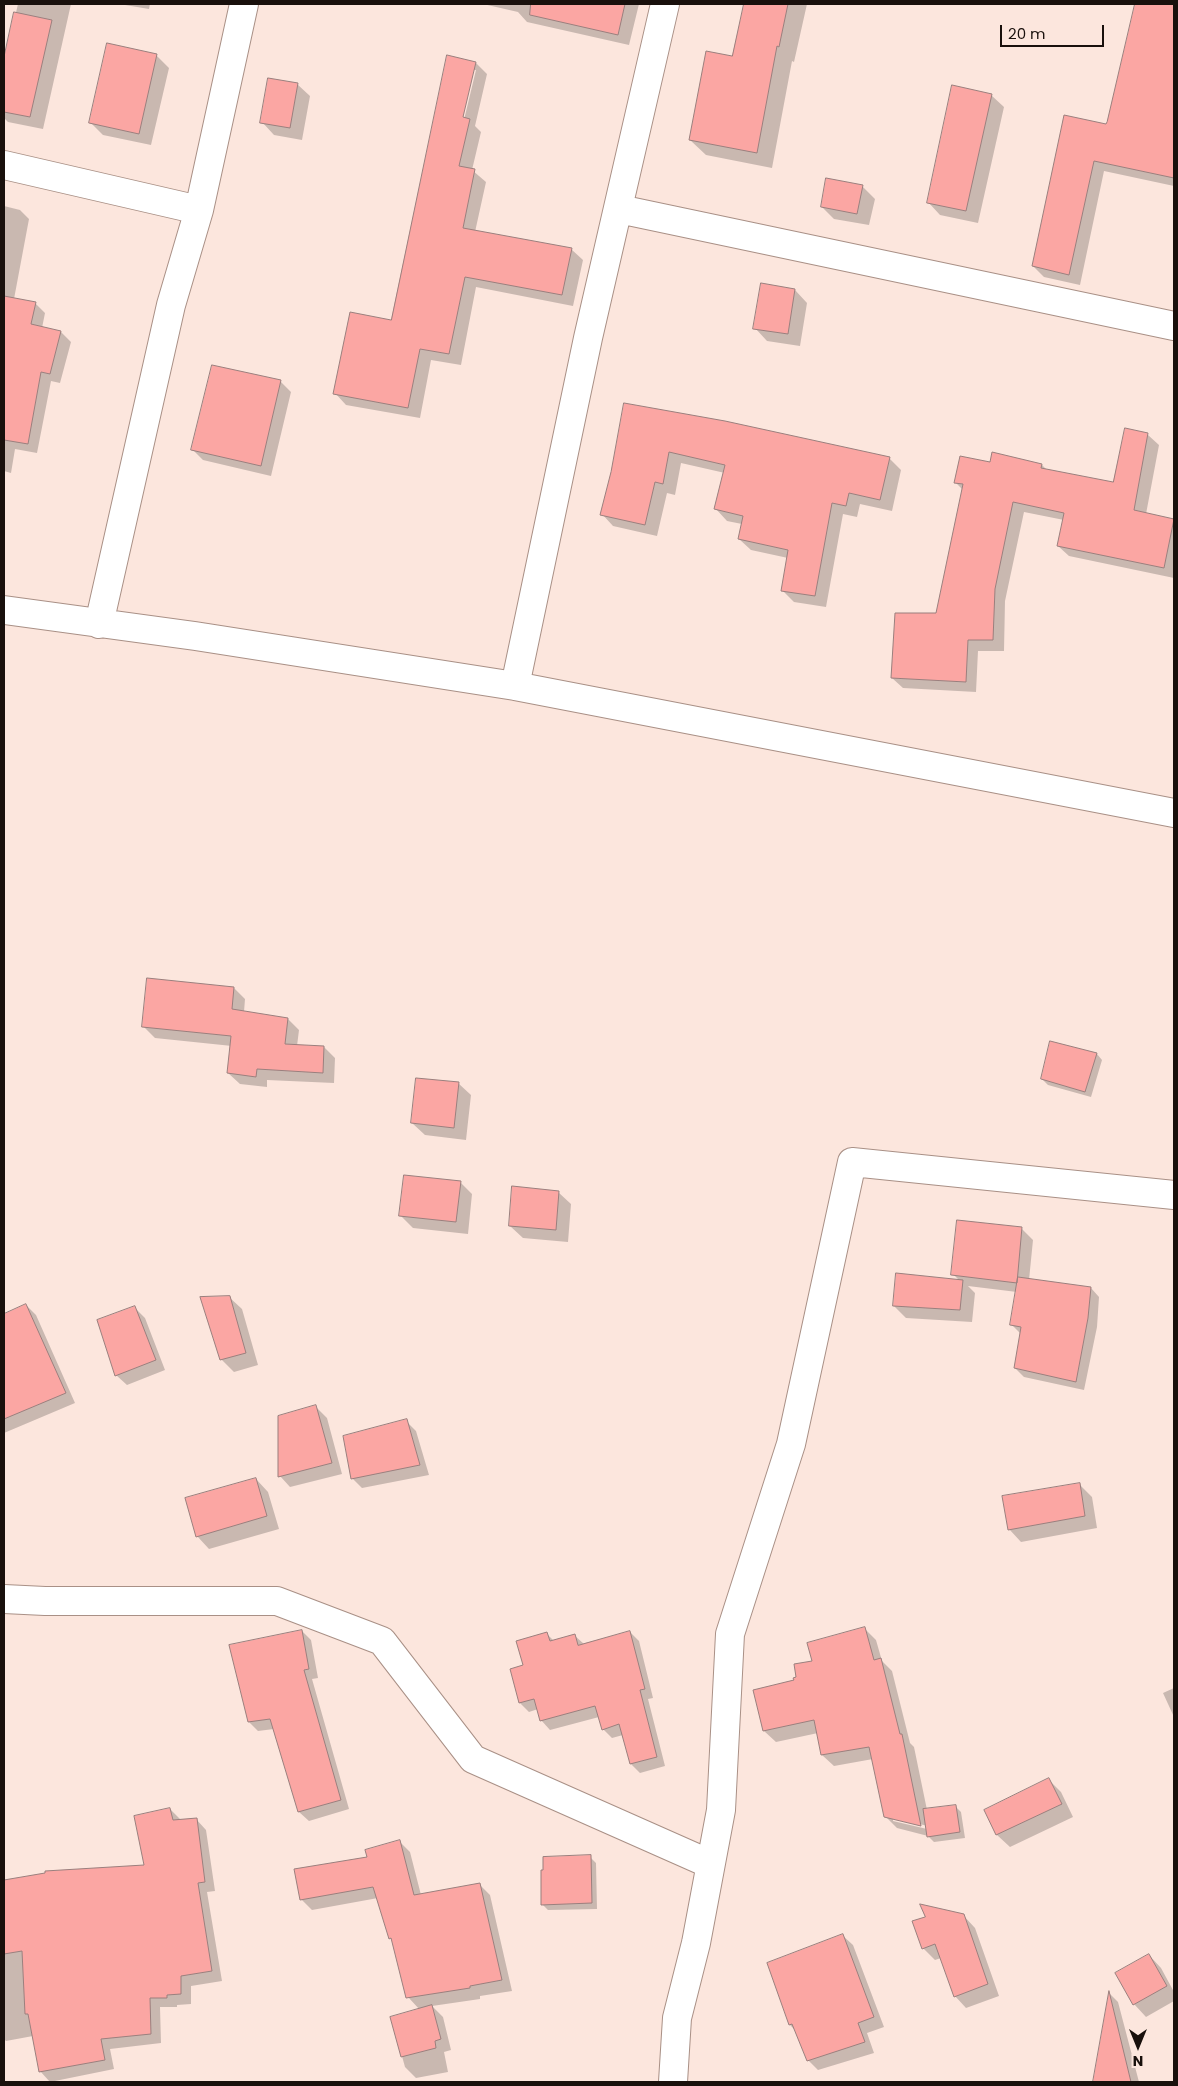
<!DOCTYPE html>
<html>
<head>
<meta charset="utf-8">
<style>
	body { margin:0 }
	#map { position:relative; width:1178px; height:2086px; overflow:hidden; background:#fce6dd; font-family:Poppins,sans-serif }
	canvas { display:block }
	.frame { position:absolute; inset:0; border:5px solid #19100c; pointer-events:none }
	.north { position:absolute; left:1113px; top:2021px; width:50px; height:50px; -webkit-text-stroke:4px #fce6dd; paint-order:stroke; rotate:180deg; font-size:14px; font-weight:700; line-height:20px; text-align:center; color:#19100c }
	.north::after { content:''; display:block; margin:auto; width:18px; height:22px; background:#19100c; clip-path:polygon(50% 0,100% 100%,50% 72%,0 100%) }
	.scale { position:absolute; left:1000px; top:25px; width:104px; height:22px; box-sizing:border-box; border:2px solid #19100c; border-top:0; padding-left:6px; font-size:15px; line-height:18px; white-space:nowrap; color:#19100c; -webkit-text-stroke:4px #fce6dd; paint-order:stroke }
</style>
</head>
<body>
<div id="map">
<canvas width="1178" height="2086"></canvas>
<div class="frame"></div>
<div class="north">N</div>
<div class="scale">20 m</div>
</div>
<script>
const context = document.querySelector('canvas').getContext('2d');
context.lineJoin = 'round';
function paint(path, color) { context.fillStyle = color; context.fill(path, 'evenodd'); }
function stroke(path, color, width, dash) { context.strokeStyle = color; context.lineWidth = width; context.lineCap = dash ? 'butt' : 'round'; context.setLineDash(dash || []); context.stroke(path); }
const shadow = new Path2D(`
	M18,4H71L43,129L8,122L4,118V63Z
	M119,4H150L149,9Z
	M483,4H639L629,45L527,22L518,12Z
	M745,4H807L794,62L792,61L772,168L706,155L690,140L733,58Z
	M1130,30L1174,40V186L1104,171L1080,285L1044,277L1033,266L1107,126Z
	M156,55L169,68L151,145L103,135L91,123Z
	M448,57L476,63L487,74L475,126L481,132L472,170L486,182L475,232L571,249L583,260L573,306L476,287L461,365L431,360L420,418L346,405L335,393L351,313L392,321ZM473,70H476L463,124L461,123Z
	M297,84L310,96L302,140L274,135L262,122Z
	M991,95L1004,107L978,223L940,215L928,202Z
	M862,186L875,199L869,225L834,219L822,207Z
	M4,206L20,210L29,219L14,299L35,303L45,313L42,328L61,332L71,342L60,383L51,381L37,453L15,449L11,473L4,471Z
	M762,285L795,290L807,303L800,346L767,341L755,328Z
	M281,382L291,392L271,476L203,460L193,450Z
	M625,404L889,458L901,470L892,511L860,504L857,517L843,514L826,607L794,602L782,590L788,558L751,550L739,539L742,524L727,521L716,509L725,473L681,463L675,495L667,493L657,536L613,526L602,514L612,472Z
	M1148,435L1159,445L1146,514L1174,521V578L1069,556L1058,546L1064,520L1024,512L1005,601L1004,651H978L976,692L903,688L892,678L937,614L963,490L955,482L990,463L1042,465L1048,471L1114,484Z
	M234,988L245,999L244,1012L288,1019L299,1030L297,1046L324,1047L335,1058L334,1083L267,1080V1087L240,1084L228,1073L232,1046L155,1038L143,1026Z
	M1097,1054L1102,1060L1091,1097L1048,1085L1042,1079Z
	M458,1083L471,1095L466,1140L425,1135L412,1123Z
	M460,1182L472,1194L468,1234L413,1228L401,1216Z
	M558,1192L571,1204L568,1242L523,1238L510,1226Z
	M1021,1228L1033,1240L1029,1280L1091,1288L1099,1297L1097,1327L1084,1390L1024,1377L1015,1368L1021,1334L1012,1325L1017,1292L968,1286L975,1293L972,1322L906,1318L894,1306L959,1280L953,1274Z
	M229,1297L242,1309L258,1365L234,1372L221,1359Z
	M26,1305L36,1315L75,1403L4,1433V1363L17,1357L4,1329V1315Z
	M134,1307L145,1318L165,1370L127,1385L116,1375Z
	M316,1407L327,1418L342,1474L290,1487L280,1476Z
	M406,1421L416,1431L429,1475L362,1488L352,1478Z
	M256,1479L268,1492L279,1529L209,1549L197,1536Z
	M1079,1484L1092,1497L1097,1528L1021,1542L1009,1529Z
	M865,1629L876,1640L882,1661L892,1671L910,1743L914,1747L927,1810L955,1806L961,1812L965,1838L934,1842L928,1836L897,1828L885,1816L873,1759L834,1766L822,1755L818,1733L776,1742L764,1731L795,1681L813,1662ZM893,1818L928,1826L927,1829L893,1821Z
	M302,1631L311,1640L318,1678L312,1679L349,1809L309,1821L299,1812L274,1729L258,1731L249,1722Z
	M630,1632L639,1641L653,1698L648,1699L665,1766L640,1773L631,1764L623,1735L612,1738L603,1729L599,1717L550,1730L541,1720L538,1709L529,1712L520,1703L525,1666L547,1634L554,1641L574,1635L584,1644Z
	M1174,1688V1717L1163,1693Z
	M1049,1780L1061,1792L1073,1817L1010,1847L997,1835L986,1810Z
	M170,1809L180,1819H196L206,1830L215,1891L207,1892L222,1981L191,1986V2004L177,2005V2007H160L161,2043L110,2049L114,2069L50,2082L40,2071L33,2036L6,2041L4,2039V1881L47,1874L146,1866Z
	M399,1841L410,1852L421,1895L479,1884L490,1895L512,1991L480,1996V1999L432,2006L443,2017L451,2050L444,2052L448,2072L416,2078L405,2067L391,2017L420,2010L408,1997L393,1941L390,1938L378,1898L312,1910L301,1899Z
	M590,1857L596,1863L597,1909L548,1910L542,1904Z
	M963,1915L975,1928L999,1996L966,2008L955,1996L941,1958L935,1960L923,1948Z
	M842,1935L853,1945L884,2027L867,2033L874,2053L818,2070L808,2060L796,2031L790,2025Z
	M1149,1955L1161,1968L1174,1992V2001L1146,2017L1134,2004L1117,1973Z
	M1110,1994L1118,2002L1139,2082H1095Z`);
const building = new Path2D(`
	M531,4H625L618,35L530,15Z
	M744,4H788L779,47L777,46L757,153L689,140L706,51L732,56Z
	M1135,4H1174V178L1094,161L1069,275L1032,266L1064,115L1106,124L1107,122Z
	M14,12L52,20L30,117L4,112V57Z
	M107,43L157,54L139,134L89,123Z
	M447,55L476,62L463,117L470,119L459,166L475,169L463,228L572,248L562,295L465,277L449,354L420,349L408,408L333,394L350,312L391,320Z
	M268,78L298,83L290,128L260,123Z
	M952,85L992,94L966,211L927,203Z
	M826,178L863,185L857,214L821,207Z
	M761,283L795,289L788,334L753,329Z
	M4,296L36,302L31,324L61,331L50,374L41,372L28,444L4,440Z
	M212,365L281,380L261,466L191,450Z
	M624,403L725,421L890,457L880,500L849,493L846,506L832,503L815,596L781,591L788,550L738,539L743,516L714,509L725,465L669,452L663,484L655,482L645,525L600,515L611,472Z
	M1125,428L1148,433L1134,510L1174,519L1164,568L1057,546L1064,513L1013,502L995,589L993,640H968L966,682L891,678L895,613H936L963,484L954,483L960,456L990,462L992,452L1042,464L1041,468L1113,482Z
	M147,978L234,987L232,1009L288,1018L285,1044L324,1046L323,1073L257,1069L256,1077L227,1073L231,1036L142,1027Z
	M1050,1041L1097,1053L1085,1092L1041,1079Z
	M416,1078L459,1082L454,1128L411,1123Z
	M404,1175L461,1181L456,1222L399,1216Z
	M512,1186L559,1191L556,1230L509,1226Z
	M957,1220L1022,1227L1017,1283L951,1275Z
	M896,1273L963,1280L960,1310L893,1306Z
	M1018,1277L1091,1287L1088,1318L1076,1382L1014,1368L1021,1327L1010,1325Z
	M230,1296L246,1353L220,1360L200,1297Z
	M26,1304L66,1393L4,1419V1314Z
	M135,1306L156,1360L115,1376L97,1320Z
	M316,1405L332,1463L278,1477V1416Z
	M407,1419L420,1465L351,1479L343,1436Z
	M256,1478L267,1516L196,1537L185,1498Z
	M1080,1483L1085,1516L1008,1530L1002,1496Z
	M865,1627L874,1660L881,1658L900,1734H902L921,1826L884,1817L869,1747L821,1755L814,1720L763,1731L753,1690L794,1680L793,1678L796,1677L794,1664L812,1661L807,1643Z
	M302,1630L309,1669L304,1670L341,1800L298,1812L270,1719L248,1722L229,1645Z
	M630,1631L645,1689L640,1690L657,1757L630,1764L619,1724L602,1730L595,1706L540,1721L534,1699L519,1703L510,1669L523,1665L516,1641L547,1632L550,1641L575,1634L578,1645Z
	M1049,1778L1062,1804L996,1835L984,1810Z
	M956,1805L960,1832L927,1837L923,1809Z
	M170,1808L173,1820L197,1818L205,1882L198,1883L212,1971L181,1976V1994L167,1995V1998H150L151,2034L101,2039L105,2060L39,2072L28,2014H25L22,1951L4,1954V1880L45,1873V1871L144,1865L134,1816Z
	M400,1840L414,1895L480,1883L502,1980L470,1986V1988L406,1998L391,1938L389,1939L373,1887L300,1900L294,1869L367,1857L365,1850Z
	M591,1855L592,1903L541,1905V1870H543V1857Z
	M920,1904L964,1914L988,1984L954,1997L935,1944L922,1949L912,1921L925,1917Z
	M843,1934L874,2017L858,2023L865,2042L807,2061L792,2024L789,2025L767,1963Z
	M1149,1954L1167,1986L1133,2005L1115,1973Z
	M1109,1991L1131,2082H1093Z
	M432,2005L441,2039L435,2041L436,2048L401,2057L390,2017Z`);
const minor = new Path2D(`
	M4,165L199,210
	M619,209L1174,326
	M4,610L195,636L515,686L1174,813
	M99,624L171,305L199,210L244,4
	M515,686L588,338L665,4
	M4,1599L45,1601H277L382,1641L473,1759L710,1864
	M673,2082L677,2018L696,1943L721,1810L730,1634L791,1444L852,1162L1174,1195`);
paint(shadow, '#0003');
paint(building, '#fba6a3');
stroke(building, '#9a7f7d', 1);
stroke(minor, '#a99086', 30);
stroke(minor, '#fff', 28);
</script>
</body>
</html>
